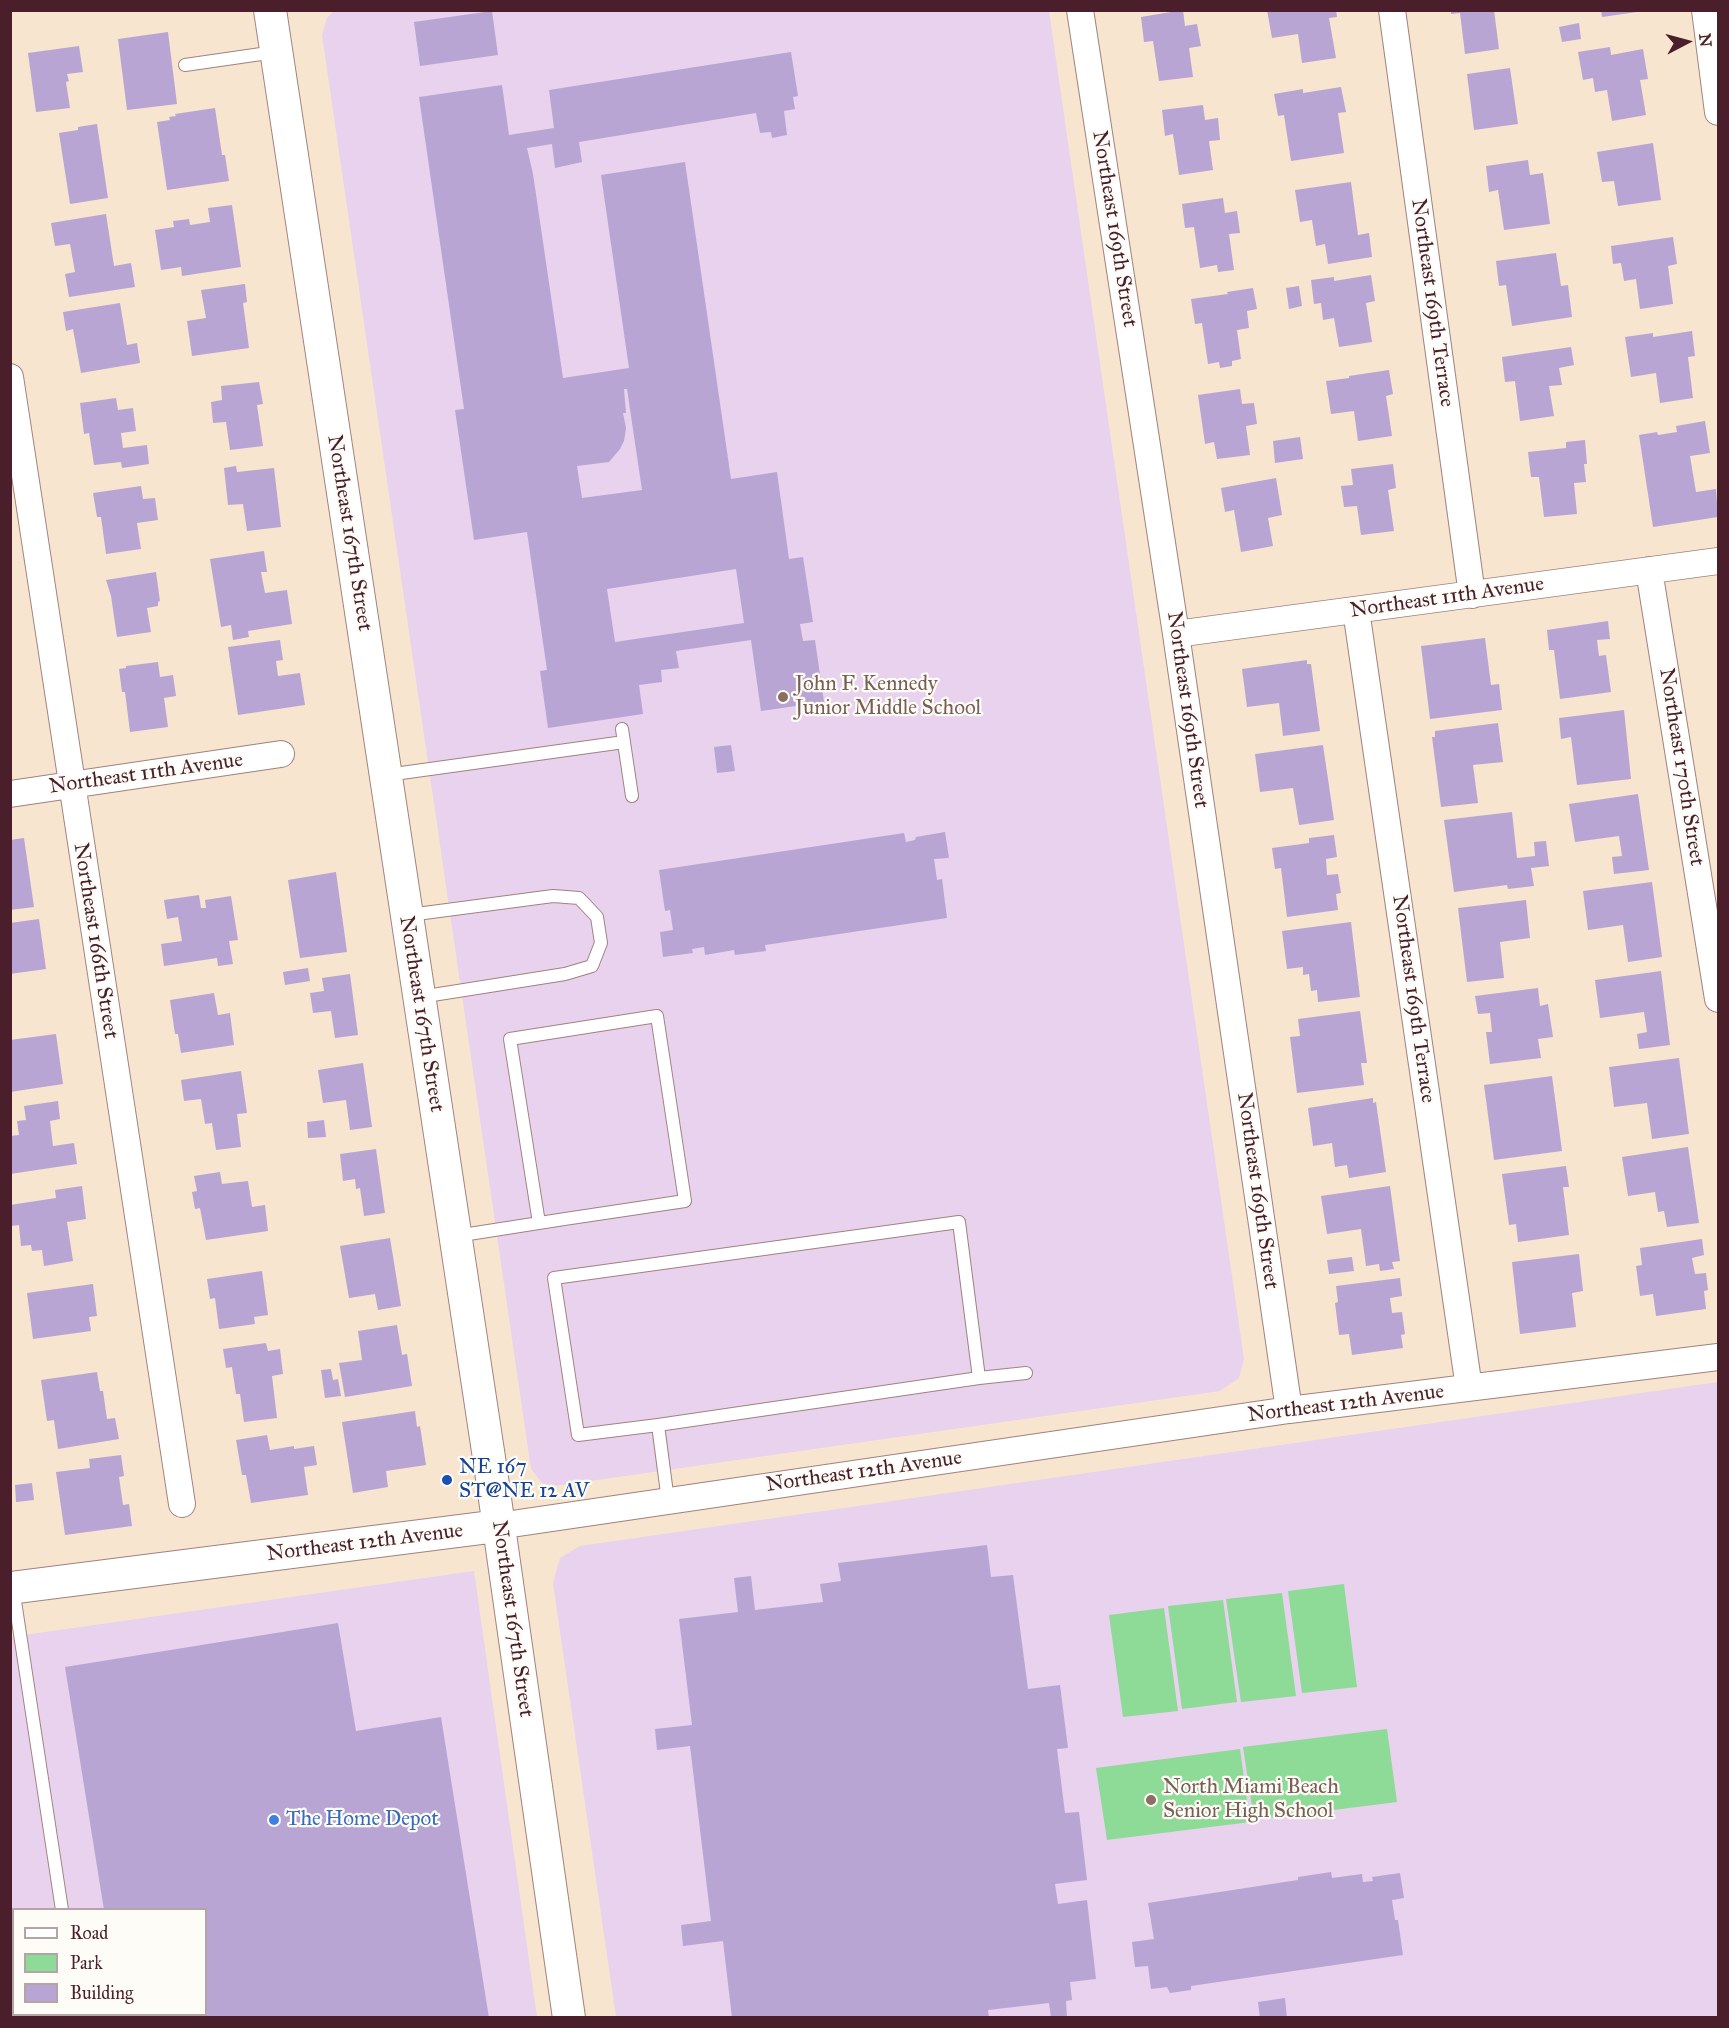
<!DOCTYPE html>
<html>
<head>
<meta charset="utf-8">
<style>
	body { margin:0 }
	#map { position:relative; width:1729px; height:2028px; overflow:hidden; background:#f7e5d0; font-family:"IM FELL Great Primer",serif }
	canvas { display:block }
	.frame { position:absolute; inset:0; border:12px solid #4a1f2b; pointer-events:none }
	.legend { position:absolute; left:12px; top:1908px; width:195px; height:108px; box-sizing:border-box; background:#fdfcf7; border:2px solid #b5a4a5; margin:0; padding:8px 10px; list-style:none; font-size:18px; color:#4a1f2b }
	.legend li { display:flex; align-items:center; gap:12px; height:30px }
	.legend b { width:30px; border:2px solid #b5a4a5 }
	.north { position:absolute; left:1657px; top:12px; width:60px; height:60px; -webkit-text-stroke:4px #fdfcf7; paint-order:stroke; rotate:84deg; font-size:16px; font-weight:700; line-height:24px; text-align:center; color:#4a1f2b }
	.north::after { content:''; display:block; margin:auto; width:21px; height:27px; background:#4a1f2b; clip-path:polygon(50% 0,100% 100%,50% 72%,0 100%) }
</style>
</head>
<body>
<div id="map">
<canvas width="1729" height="2028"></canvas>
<div class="frame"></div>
<ul class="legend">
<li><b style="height:8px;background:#fff"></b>Road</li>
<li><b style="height:16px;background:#8eda97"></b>Park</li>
<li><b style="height:16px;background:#b8a5d3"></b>Building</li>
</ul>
<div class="north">N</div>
</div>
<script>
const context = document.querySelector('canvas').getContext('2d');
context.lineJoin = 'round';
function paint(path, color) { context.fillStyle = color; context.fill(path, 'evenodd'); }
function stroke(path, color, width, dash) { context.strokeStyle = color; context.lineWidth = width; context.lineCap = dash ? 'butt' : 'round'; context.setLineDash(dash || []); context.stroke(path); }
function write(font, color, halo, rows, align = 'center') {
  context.font = font + ' "IM FELL Great Primer",serif'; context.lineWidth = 4.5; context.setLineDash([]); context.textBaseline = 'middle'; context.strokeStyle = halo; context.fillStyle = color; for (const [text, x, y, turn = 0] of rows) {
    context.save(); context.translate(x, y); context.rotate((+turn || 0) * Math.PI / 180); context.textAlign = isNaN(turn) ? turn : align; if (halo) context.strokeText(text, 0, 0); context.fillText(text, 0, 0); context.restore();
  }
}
const built = new Path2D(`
	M335,10L1049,11L1244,1359L1239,1378L1220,1391L555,1486L542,1483L531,1469L322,35L327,18Z
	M1718,1382V2017H616L553,1583L560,1558L580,1546Z
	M474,1571L537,2017H11L10,1637ZM14,1910H206V2014H14Z`);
const green = new Path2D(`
	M1344,1584L1357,1687L1302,1693L1288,1591Z
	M1282,1593L1296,1696L1241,1702L1226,1599Z
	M1223,1600L1237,1702L1182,1709L1168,1606Z
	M1164,1608L1178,1711L1123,1717L1109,1615Z
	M1387,1729L1397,1802L1254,1820L1243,1747Z
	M1240,1749L1250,1822L1107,1840L1096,1768Z`);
const building = new Path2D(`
	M1183,10L1185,26L1197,24L1201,46L1189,48L1193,77L1159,81L1153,41L1144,42L1141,17Z
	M1267,10H1336L1337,17L1329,18L1336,58L1302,63L1298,34L1272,38Z
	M1451,10H1494L1499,49L1465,54L1460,13L1451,14Z
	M1601,10H1637V12L1602,17Z
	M492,11L498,55L420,66L414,22Z
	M1579,23L1581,39L1562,42L1559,27Z
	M168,32L177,104L127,110L118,39Z
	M79,46L83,72L67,74L69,81L66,82L70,108L36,112L28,53Z
	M1610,47L1611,55L1643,49L1648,79L1640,80L1646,115L1612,121L1607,90L1595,92L1593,78L1583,80L1578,52Z
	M791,52L798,96L793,97L795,109L784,111L787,135L772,138L771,132L760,133L756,113L579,142L582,162L555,168L552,144L527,148L533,174L563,378L629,368L601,175L685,162L731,479L777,472L789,559L803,557L813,622L800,624L803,641L815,640L824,702L761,711L751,640L676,651L679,668L661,670L662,682L639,685L643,714L548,728L540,671L547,670L527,532L474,540L455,410L464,409L419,97L502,85L509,135L554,128L549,90ZM624,389H627L642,490L582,498L577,466L609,462L620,449L624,441L626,428L623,413H626ZM736,569L744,623L615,642L607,589Z
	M1510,68L1518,124L1474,130L1467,74Z
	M1341,87L1346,112L1338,113L1344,153L1291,161L1284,115L1278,116L1274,94L1303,89V93Z
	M1203,105L1205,120L1218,118L1220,140L1209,141L1213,170L1179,175L1173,134L1165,136L1162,110Z
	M215,108L222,155H225L229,181L167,190L157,122L170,120L169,117L176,116L175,114Z
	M97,124L108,198L70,204L59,133L78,130V127Z
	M1653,143L1661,200L1618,206L1614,181L1602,182L1597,152Z
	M1528,160L1530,175L1543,173L1550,224L1504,230L1498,190L1489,192L1486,166Z
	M1351,182L1358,235L1369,233L1372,257L1328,264L1325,244L1316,246L1312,220L1300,222L1295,190Z
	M1223,198L1225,213L1237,211L1240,233L1229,234L1234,270L1218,272L1217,265L1200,268L1194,227L1185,228L1182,204Z
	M232,205L241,267L182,276L181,267L161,270L155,230L174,227L173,221L189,219L190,225L210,222L208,208Z
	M106,214L114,266L131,263L135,287L69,297L65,274L75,272L70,244L55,246L51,223Z
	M1673,237L1677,264L1668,266L1673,304L1640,309L1636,279L1624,281L1621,263L1613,264L1611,246Z
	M1556,253L1561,286L1568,285L1572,317L1512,326L1506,285L1499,286L1496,261Z
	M1371,275L1375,301L1366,303L1372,342L1339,347L1334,318L1323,320L1321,303L1314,304L1311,280L1334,277V281Z
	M245,284L247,302L243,303L249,348L192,356L187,321L206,318L201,290Z
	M1299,286L1302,306L1289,309L1286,288Z
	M1253,288L1257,309L1247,311L1249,328L1237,330L1241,359L1232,361V366L1220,368L1219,362L1208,364L1202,323L1195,324L1191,299L1228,294L1227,292Z
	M120,303L127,345L137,343L140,363L81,373L73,329L66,331L63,312Z
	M1692,331L1695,356L1688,357L1693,398L1660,403L1656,373L1631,377L1625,337L1653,333V337Z
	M1571,347L1574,365L1559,368L1562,385L1549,386L1554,416L1520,421L1515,381L1505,382L1502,357Z
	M1389,370L1393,394L1386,396L1392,436L1358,441L1354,411L1331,414L1326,381L1349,378V376Z
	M259,382L263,404L257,405L263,446L230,450L226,422L213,423L211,402L222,400L221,386Z
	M1240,389L1242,404L1254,403L1257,424L1246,426L1250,455L1217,459L1214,442L1205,444L1198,395Z
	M116,398L118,410L133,408L136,431L121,433L123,448L147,445L149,464L122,468L121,462L94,465L89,433L84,434L80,403Z
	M1705,421L1710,453L1690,456L1696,492L1716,489L1718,517L1653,527L1639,435L1657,432L1658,435L1677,432L1676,426Z
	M1300,437L1303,459L1275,463L1273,441Z
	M1585,440L1587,464H1584L1586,482L1574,483L1577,514L1544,517L1539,477H1531L1528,452L1566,448V442Z
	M1393,464L1396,488L1388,490L1394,531L1361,535L1357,506L1344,507L1341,486L1353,485L1351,469Z
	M236,466L237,472L274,468L281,527L247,531L243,504L228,505L224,468Z
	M1276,478L1282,515L1268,518L1273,546L1241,552L1234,510L1225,512L1221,488Z
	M141,486L143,499L155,498L158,520L137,523L141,549L106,554L101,517H97L93,493Z
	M264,551L267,572H261L265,593L287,590L292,624L248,631L249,637L233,640L231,625L221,627L210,559Z
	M156,572L160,601L158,602V606L147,608L151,632L117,637L111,596L106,580Z
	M1608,621L1610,639L1597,640L1599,656L1606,655L1611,692L1560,699L1554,650H1549L1547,630Z
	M1485,638L1491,685L1499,684L1502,710L1430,719L1421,646Z
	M280,640L283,660L276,661L278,676L300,673L305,705L238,715L228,647Z
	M1307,660V664H1311L1320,731L1283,736L1279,703L1247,707L1242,669Z
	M158,662L160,677L173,675L176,696L164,698L168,727L130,732L125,692H122L119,669L126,668V666Z
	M1624,710L1631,779L1577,785L1571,737L1561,739L1559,718Z
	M1498,723L1503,762L1473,765L1478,803L1441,807L1432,737H1435V731Z
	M731,745L735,771L717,773L714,747Z
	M1323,745L1334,820L1299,825L1293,788L1260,792L1255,754Z
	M1638,794L1649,870L1614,874L1612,857L1622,856L1619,836L1575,842L1569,804Z
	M1512,812L1517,858L1535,856L1534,842L1546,841L1549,866L1531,868L1534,886L1508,889L1507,885L1454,892L1444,820Z
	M945,832L949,858L934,859L937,880L942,879L947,918L765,945L766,951L735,955L734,950L705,955L704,947L692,949L693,953L663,957L660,932L673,930L670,910L665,911L659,870L904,833L906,842L915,840L916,837Z
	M1334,835L1337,857L1326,859L1327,875L1338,874L1341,893L1336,894L1338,910L1287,917L1281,868L1275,869L1272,848L1309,843V838Z
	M24,838L34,907L10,910V840Z
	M336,872L347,952L300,958L288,880Z
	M1652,882L1662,957L1628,962L1623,925L1588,930L1583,891Z
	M199,895L201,908H206L205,900L231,896L238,940L229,941L233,964L218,966L217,958L164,966L161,944L182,941L178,917L167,919L164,900Z
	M1526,900L1530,938L1500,942L1504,978L1467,982L1458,908Z
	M39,919L46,969L10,974V923Z
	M1351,922L1360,997L1318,1002L1317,990L1311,991L1309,974L1303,975V967L1287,969L1282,931Z
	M308,968L310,981L285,985L283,972Z
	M1661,971L1670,1045L1639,1049L1637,1034L1647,1032L1644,1012L1600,1018L1595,980Z
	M350,974L358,1035L335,1038L331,1011L313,1013L310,993L324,991L322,978Z
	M1538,988L1540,1006L1548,1004L1553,1037L1538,1039L1541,1058L1490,1064L1486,1032H1492L1490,1013L1478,1014L1475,996Z
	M214,993L218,1015L230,1013L234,1045L181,1053L178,1034H175L170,1000Z
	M1360,1011L1367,1063H1361L1364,1085L1297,1093L1290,1037L1300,1036L1298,1019Z
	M56,1034L63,1084L10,1092V1040Z
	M1679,1058L1689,1134L1652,1139L1647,1103L1614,1107L1609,1067Z
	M363,1063L372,1127L350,1130L346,1100L323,1103L318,1070Z
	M241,1071L247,1113L237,1114L241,1147L216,1150L212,1123L205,1124L201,1099L184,1101L181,1080Z
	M1552,1076L1562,1151L1494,1160L1484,1085Z
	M1373,1098V1103L1376,1102L1386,1172L1349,1178L1347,1165L1335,1167L1332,1143L1313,1146L1308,1108Z
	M58,1101L60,1119L50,1121L53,1146L74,1143L77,1164L10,1174V1136L19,1135L17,1121L26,1120L24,1106Z
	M324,1120L326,1137L308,1138L307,1122Z
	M1688,1147L1699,1223L1667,1227L1664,1211L1658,1212L1655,1192L1628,1196L1622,1157Z
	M376,1149L385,1213L364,1216L360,1188L356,1189L355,1179L343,1181L340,1154Z
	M1566,1166L1569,1187H1563L1569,1235L1518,1242L1516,1224L1509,1225L1502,1174Z
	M220,1172L222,1184L248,1181L252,1207L265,1205L268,1231L206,1240L200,1208L195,1209L192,1192L197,1191L194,1176Z
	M82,1186L86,1219L67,1222L73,1261L44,1266L42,1250L32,1251L31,1245L21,1246L19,1225L11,1226L10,1205L56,1198L55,1190Z
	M1390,1186L1400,1261L1392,1262L1394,1269L1380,1271L1379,1264L1366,1266L1361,1229L1327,1234L1321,1196Z
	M390,1238L401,1306L378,1310L375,1294L349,1298L340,1246Z
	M1702,1239L1704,1255L1692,1258L1695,1274L1706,1273L1708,1290L1704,1291L1706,1309L1656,1316L1653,1294L1640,1296L1636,1266L1642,1265L1640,1248Z
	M1579,1254L1583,1291L1572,1293L1576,1327L1520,1334L1512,1262Z
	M1352,1257L1354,1271L1329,1274L1327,1260Z
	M262,1271L268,1315L254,1317L255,1324L219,1329L215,1298L210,1299L207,1279Z
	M1400,1278L1402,1296L1390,1298L1392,1313L1402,1312L1405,1334L1401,1335L1403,1348L1352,1355L1349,1334L1339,1335L1335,1303L1338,1302L1336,1286Z
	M93,1284L97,1316L89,1317L91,1331L33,1339L27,1293Z
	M397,1325L402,1355L407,1354L412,1386L345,1397L339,1363L362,1360L358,1331Z
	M266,1343L268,1351L280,1349L283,1374L272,1376L277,1418L244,1422L240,1394H236L232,1367L226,1368L223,1349Z
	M331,1369L333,1380L338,1379L341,1396L325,1398L321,1370Z
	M97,1372L100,1391H103L107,1419L115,1418L119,1439L58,1449L54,1420L47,1421L41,1380Z
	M415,1411L417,1427L420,1426L426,1465L386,1471L388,1487L353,1493L342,1422Z
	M267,1435L270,1450L294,1446V1449L314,1446L317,1465L304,1467L308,1495L251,1503L246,1475H242L236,1440Z
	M121,1455L124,1476L119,1477L123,1505L129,1504L132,1526L65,1535L56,1472L90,1468L89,1459Z
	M32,1483L34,1500L16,1502L15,1485Z
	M987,1545L991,1577L1013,1575L1028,1689L1060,1685L1068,1748L1057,1749L1065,1813L1079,1812L1087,1880L1055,1884L1058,1904L1087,1900L1096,1979L1070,1982L1072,2000L1066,2001L1067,2018H1051L1049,2003L988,2010L989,2018H732L723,1941L683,1946L681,1925L711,1921L690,1746L657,1750L655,1729L692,1725L679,1619L738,1612L734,1578L751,1576L755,1610L823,1602L820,1584L841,1581L838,1563Z
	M338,1623L356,1731L441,1717L489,2018H122V2014H206V1910H104L65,1667Z
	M1331,1872L1332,1878L1362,1874L1363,1882L1373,1881L1372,1877L1400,1873L1404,1898L1392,1900L1395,1920H1398L1403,1955L1191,1986V1990L1170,1993L1167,1987L1151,1989L1148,1966L1135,1967L1132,1942L1154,1939L1148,1903L1298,1880V1877Z
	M1285,1998L1287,2018H1260L1258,2002Z`);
const service = new Path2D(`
	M185,65L275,52
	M622,729L632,796
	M387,775L624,742
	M409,915L553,896L579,898L597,917L601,943L592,966L565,974L420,997
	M456,1236C532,1224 609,1212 685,1201L657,1016L510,1039L539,1223
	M658,1425L979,1378L1026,1373
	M668,1501L658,1425L578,1435L554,1278L959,1222L979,1378
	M13,1588L62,1910
	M78,2014L79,2018`);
const minor = new Path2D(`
	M1080,10L1176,634L1289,1410
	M1392,10L1472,595
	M1705,10L1718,112
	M10,377L182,1504
	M1649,570L1718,999
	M1356,610L1469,1388
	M1176,634L1718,561
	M10,794L281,754
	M498,1526L1289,1410L1718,1357`);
const tertiary = new Path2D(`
	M270,10L491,1471L569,2018
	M10,1588L498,1526`);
const markers = [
	[783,697,6,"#8d6e63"],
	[447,1480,6,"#1a4fb4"],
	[1151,1800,6,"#8d6e63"],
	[274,1820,6,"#3f7fe0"]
];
const streetNames = [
	["Northeast 169th Street",1114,229,81],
	["Northeast 169th Terrace",1432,303,82],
	["Northeast 167th Street",349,533,81],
	["Northeast 11th Avenue",1447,598,-8],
	["Northeast 169th Street",1187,710,82],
	["Northeast 170th Street",1681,767,81],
	["Northeast 11th Avenue",146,774,-8],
	["Northeast 166th Street",95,941,81],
	["Northeast 169th Terrace",1413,999,82],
	["Northeast 167th Street",421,1014,81],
	["Northeast 169th Street",1257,1191,82],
	["Northeast 12th Avenue",1346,1404,-7],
	["Northeast 12th Avenue",864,1472,-8],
	["Northeast 12th Avenue",365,1543,-7],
	["Northeast 167th Street",512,1619,82]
];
const educationNames = [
	["John F. Kennedy",795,685],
	["Junior Middle School",795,709],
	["North Miami Beach",1163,1788],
	["Senior High School",1163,1812]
];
const transitNames = [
	["NE 167",459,1468],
	["ST@NE 12 AV",459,1492]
];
const shopNames = [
	["The Home Depot",286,1820]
];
paint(built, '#e8d2ee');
paint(green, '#8eda97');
paint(building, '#b8a5d3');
stroke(service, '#a0827e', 14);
stroke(minor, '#a0827e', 28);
stroke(tertiary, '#a0827e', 34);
stroke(service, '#fff', 12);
stroke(minor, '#fff', 26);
stroke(tertiary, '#fff', 32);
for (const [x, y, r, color] of markers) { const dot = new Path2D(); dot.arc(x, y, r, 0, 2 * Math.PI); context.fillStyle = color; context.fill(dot); stroke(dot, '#fdfcf7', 2); }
write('21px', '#4a1f2b', '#fdfcf7', streetNames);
write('21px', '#785e54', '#fdfcf7', educationNames, 'left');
write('21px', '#164399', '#fdfcf7', transitNames, 'left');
write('21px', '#366cbe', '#fdfcf7', shopNames, 'left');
</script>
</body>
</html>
